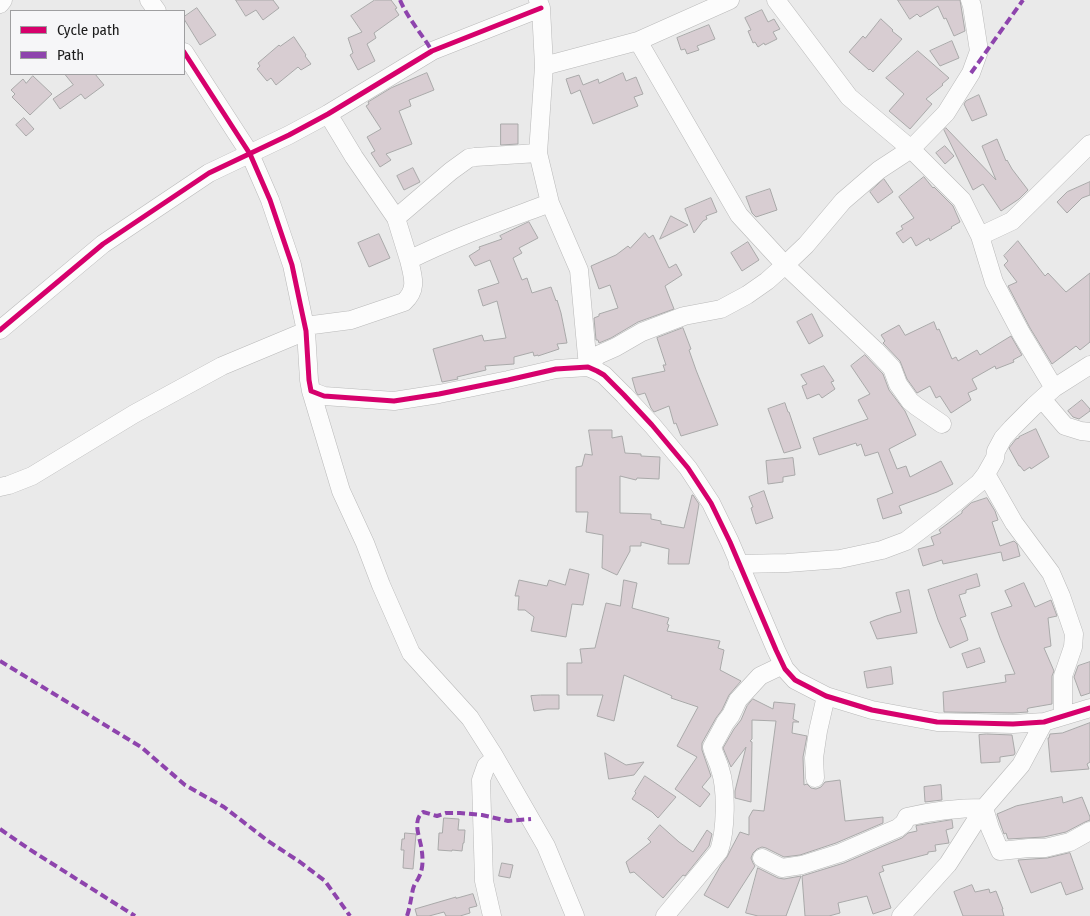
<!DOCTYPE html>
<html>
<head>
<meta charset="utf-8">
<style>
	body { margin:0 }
	#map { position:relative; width:1090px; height:916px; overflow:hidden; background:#eaeaea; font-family:"Fira Sans Condensed",sans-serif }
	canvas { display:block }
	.legend { position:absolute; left:10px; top:10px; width:175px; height:65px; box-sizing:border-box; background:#f6f6f8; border:1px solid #9e9ea0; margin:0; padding:6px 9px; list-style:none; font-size:15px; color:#1b1b1b }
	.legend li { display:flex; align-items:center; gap:10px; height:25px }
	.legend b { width:25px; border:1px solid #9e9ea0 }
</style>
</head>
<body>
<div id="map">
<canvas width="1090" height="916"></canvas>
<ul class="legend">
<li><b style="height:6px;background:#d6006c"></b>Cycle path</li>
<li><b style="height:6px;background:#8e44ad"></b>Path</li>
</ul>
</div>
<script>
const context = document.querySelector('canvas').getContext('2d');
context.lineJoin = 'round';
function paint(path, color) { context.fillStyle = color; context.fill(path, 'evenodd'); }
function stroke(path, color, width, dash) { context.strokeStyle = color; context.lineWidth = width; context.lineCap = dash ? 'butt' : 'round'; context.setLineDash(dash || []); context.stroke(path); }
const building = new Path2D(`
	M236,0H273L279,8L263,20L256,10L246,16Z
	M375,0H391L397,8L395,9L399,15L374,33L376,38L367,44L375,61L358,70L350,55L353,53L348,38L362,32L351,16Z
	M898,0H960L965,31L954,36L946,18L944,19L938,6L920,17L917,14L910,19Z
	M197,8L216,35L200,45L184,19V17Z
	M762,10L768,22L774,19L780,29L773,32L777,39L765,45L764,43L758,47L755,42L753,43L748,31L751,30L745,18Z
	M881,19L893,30L892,31L902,39L873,72L870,69L869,70L849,52L863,36L865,38Z
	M709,25L715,39L697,46L699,50L687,54L685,49L681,50L677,38Z
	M294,37L306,55L305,56L311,64L301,70L298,67L276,85L271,78L267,81L257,69L260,66L258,63L279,45L280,46Z
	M952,41L959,58L940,66L930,51Z
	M918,51L949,78L942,84L943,85L926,99L932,104L910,129L889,111L904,94L886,78Z
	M427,73L434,90L409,100L411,106L399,111L412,144L386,154L391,160L380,167L371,153L375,151L367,137L381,129L366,106L369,104L368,102L391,88Z
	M623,73L626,81L636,77L643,94L634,97L638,106L593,124L580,90L571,94L566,79L579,75L583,85L598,79L599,83Z
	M65,74H95L104,85L85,99L81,94L60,109L53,99L73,85Z
	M33,76L52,94L30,115L12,97L15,94L11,90L23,79L26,83Z
	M979,95L987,115L972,121L964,104L966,101Z
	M24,118L34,129L26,136L16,125Z
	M501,124H518V144L501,145Z
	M946,128L996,180L982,146L997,139L1006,161L1007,160L1012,169L1028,190L1019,199L1001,211L983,184L973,190L944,130Z
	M945,146L954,156L945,164L936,153Z
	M413,168L420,182L404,190L397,176Z
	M924,177L933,188L934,187L953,206L960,222L951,227L952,228L930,241L929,238L916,246L911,237L903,243L896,233L903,229L901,226L914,218L899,197Z
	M884,179L893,192L878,203L870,192Z
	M1090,182V195L1082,198L1067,213L1057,202L1067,192Z
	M770,189L777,210L756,217L752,213L746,197Z
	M711,198L717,212L706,216L707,219L703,221L694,233L685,209Z
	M671,216L688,225L660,239Z
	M529,222L538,238L519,248L522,253L513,258L522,280L527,278L532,293L551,287L556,301L557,300L561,313L567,343L557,344L559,349L538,356V355L534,356L533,352L514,357V364L485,366L486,370L457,377L458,379L442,382L433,349L482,335L484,341L506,338L497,301L483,306L478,290L499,283L490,260L475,266L469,256L480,249L479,247L502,239L500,236Z
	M645,233L649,238L653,235L669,268L676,264L682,275L665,286L674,309L638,322L611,338L599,343L598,340H596L594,318L599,316V314L618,308L610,285L599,289L591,266L616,255L628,246L630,248Z
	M379,234L390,258L369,267L358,243Z
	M1018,241L1045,276L1048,273L1066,292L1090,273V342L1080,350L1076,346L1052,364L1030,328L1008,286L1017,282L1004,265L1008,261L1004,256Z
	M748,242L759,260L742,271L731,253Z
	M812,314L823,336L809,344L797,322Z
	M934,322L937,330L939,329L952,359L956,357L958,361L977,350L980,355L1011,336L1022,355L1013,360L1014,362L996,369L995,366L972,379L977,389L968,393L971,400L951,413L940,396L936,398L930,386L917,393L907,379L900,361L883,343L885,341L881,335L899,325L905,335Z
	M683,328L691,349L689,350L696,370L718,425L681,436L676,423L674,424L669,406L654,412L651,408L645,393L638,395L636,392L632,378L665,371L663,365H666L657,338Z
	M865,355L883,374L889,390L905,411L916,435L889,449L897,469L906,466L910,477L941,461L953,484L937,492L899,506L902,513L883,519L877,499L893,493L878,452L865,456L861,444L857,446L856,443L819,455L813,438L868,419L858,400L870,394L851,366Z
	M824,366L834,381L831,382L835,389L822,398L819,394L807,399L802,386L807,384L801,375Z
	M1082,400L1090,409V411L1079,419L1073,417L1068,411Z
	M785,403L788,412H789L801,448L784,453L768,409Z
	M1036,429L1049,457L1031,469L1030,467L1024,471L1020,466H1019L1009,448L1016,439L1019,438V437Z
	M589,430H612V438L622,436L625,453L641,454V456L660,457L659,479L637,478L636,480L620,476V513L651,514V519L661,521V524L684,528L692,495H693L699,504L689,564H668L669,549L641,542V546H630V551L617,575L602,568L603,535L586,532L588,512H576V467L582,466L585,454L592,455Z
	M793,458L795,475L783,477V482L768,484L766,461Z
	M764,491L773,518L756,524L751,508L753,507L749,497Z
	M987,498L995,511L998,520L992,522L1000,546L1014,541L1017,544L1020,556L1003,561L1001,552L943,564L942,560L923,566L918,549L934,545L931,537L941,533L939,530L962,513V511L971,503Z
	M570,569L589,574L583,605L572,604L566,637L531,631L534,617L525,610H518L519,596H515L519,580L547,586L549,580L565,585Z
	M977,574L980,586L966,590V593L959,595L966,616L960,618L965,630L968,640L950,648L938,620L928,590Z
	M624,580L637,583L632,608L669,618L667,624L669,625L667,631L720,641L718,648L724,650L720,670L741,681L729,695L722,710L716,718L702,743V750L711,776L702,787L710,794L700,807L675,789L697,757L677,746L698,707L671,698L672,696L624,675L614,721L597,716L603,695H567V663H582L580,649L595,648L606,603L620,606Z
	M1024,583L1035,607L1051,600L1057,616L1048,618L1051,646L1044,648L1054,671L1052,676V704L1029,708L1027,709L1028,712L1013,713L944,712L943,692L1006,682L1005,675L1015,674L1000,638L991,613L1012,606L1005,591Z
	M909,590L917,633L877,639L870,622L886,616L901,612L896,593Z
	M980,648L985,662L967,668L962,654Z
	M1090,662V693L1081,696L1074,677L1078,666Z
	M891,667L893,684L867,688L864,672Z
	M541,695H559V709H547L534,711L531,696Z
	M753,699L773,709L774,702L795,704L793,719L799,722H793L792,733L807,736L803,757L804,785L807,784L811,788L816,789L821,787L825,782L840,780L845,821L883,817V823L836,843L800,855L784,857L766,848L762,847L757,849L753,853L751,858L753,863L755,866L728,908L704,895L721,865L727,857L731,849L740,832L749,835V817L753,810L764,811L776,721L752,720V739L750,741L752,742L751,802L735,798V791L746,747L731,767L723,748L734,729L741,720L747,706Z
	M1090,723V762L1087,764L1089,769L1051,772L1048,738H1049L1050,734L1062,733Z
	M987,734L1012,735L1015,753L1014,755L1000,757V762L981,763L979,735Z
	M605,753L626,765L644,762L634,775L609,779Z
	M645,776L676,797L658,818L652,812L632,799L636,793L635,792Z
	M941,785L942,800L925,802L924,787Z
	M1062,797L1063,803L1082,797L1090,817V820L1085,822L1066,832L1044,837L1008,839L1006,833L1004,834L997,814L1016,806Z
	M444,818L459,819L458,830H465L464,843H463L462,851L452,850V851L438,850L439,833H442Z
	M952,820L953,828L946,830L949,843L935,845L936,851L928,852V854L882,866L884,871L879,873L891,908L873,914L867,896L838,903L840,913L829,916H805L802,876L844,863L902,838L908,833L917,831L916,826Z
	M660,825L679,842L693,852L707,830L712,834L709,846L685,876L683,875L663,898L634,872L630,873L626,862L651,842L648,839Z
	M405,833L416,834L413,869L403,868L404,850H401L402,839H404Z
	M1070,853L1083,889L1066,895L1061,882L1031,893L1018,860L1047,858Z
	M502,863L513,865L510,878L499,876Z
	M758,868L778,878L784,879L801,876L786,916H758L746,913Z
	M972,885L975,892L989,889L990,893L996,891L1003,909H1002L1004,916H963L954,892Z
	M473,894L477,906L469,908L470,913L460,916H446L444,912L429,916H417L415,909L456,897V898Z`);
const minor = new Path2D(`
	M149,0L157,11
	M538,0L541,8L544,66L538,153L550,203L579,270L588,367
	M776,0L849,97L911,149L962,200L980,236L1012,221L1090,144
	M0,4L3,0
	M638,41L739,215L785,265L876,351L892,368L898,384L910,401L916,406L942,424
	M184,52L250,154L270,200L292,265L300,303L306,331L309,380L311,391L324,396L394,401L439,394L508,380L556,369L588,367L597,371L604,375L624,395L652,425L688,468L711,503L730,542L776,650L785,669L795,680L826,696L872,710L937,722L1013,724L1044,722L1090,708
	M544,66L638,41L730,0
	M328,114L354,157L396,218L409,260C455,237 502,221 550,203
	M396,218L451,171L469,158L475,157L538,153
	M980,236L994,282L1021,333L1054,388
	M305,326L351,320L404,302C418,289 413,277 409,260
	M0,330L103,244L209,173L289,135L328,114L432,51L541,8
	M588,367L598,355L616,347L642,332L684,316L721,309L747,295L767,281L785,265L806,245L843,201L879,170L911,149L946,113L971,73L979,51L972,6L970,0
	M311,391L341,491L365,543L381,585L411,653L470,718L493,754L546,846L575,916
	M1042,399L1065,426L1081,431L1090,432
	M986,474L1014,523L1051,573L1061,596L1074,634L1073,647L1063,676V716
	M0,487L9,485L32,476L134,414L222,366L306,331
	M738,564L787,563L840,559L882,550L906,541L940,515L979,483L986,474L995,458L996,451L1003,438L1012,428L1034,406L1054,388L1090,365
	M815,778L814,758L818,731L826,696
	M762,858L782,868L802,865L840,853L898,828L904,823L907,817C932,811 958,808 984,808L990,828L1000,851L1029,848H1045L1070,842L1090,831
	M492,916L484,881L481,780L486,766L495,758
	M665,916L719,851C726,830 727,790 720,769C718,761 714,755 712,747L725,723L731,715L738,700L760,676L783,665
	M901,916L948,864L984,808L1021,765L1044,722`);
const quiet = new Path2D(`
	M400,0C408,19 422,34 432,51
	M971,73L1023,0
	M0,661L141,747L185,785L224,807L268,841L300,862L325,881L350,916
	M0,829L29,849L135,916
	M407,916C410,907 411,898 413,889C414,885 416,882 418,879C423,870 423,862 422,852C421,839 411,821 423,812L437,816L446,813H460L482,815L508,821L531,819`);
const cycleway = new Path2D(`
	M184,52L250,154L270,200L292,265L300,303L306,331L309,380L311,391L324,396L394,401L439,394L508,380L556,369L588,367L597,371L604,375L624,395L652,425L688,468L711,503L730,542L776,650L785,669L795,680L826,696L872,710L937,722L1013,724L1044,722L1090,708
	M0,330L103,244L209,173L289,135L328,114L432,51L541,8`);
paint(building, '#d8cdd2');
stroke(building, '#a9a9a9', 1);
stroke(minor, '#b9b9b9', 19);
stroke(minor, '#fcfcfc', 18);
stroke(quiet, '#8e44ad', 4, [8, 4]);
stroke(cycleway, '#d6006c', 5);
</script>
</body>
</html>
